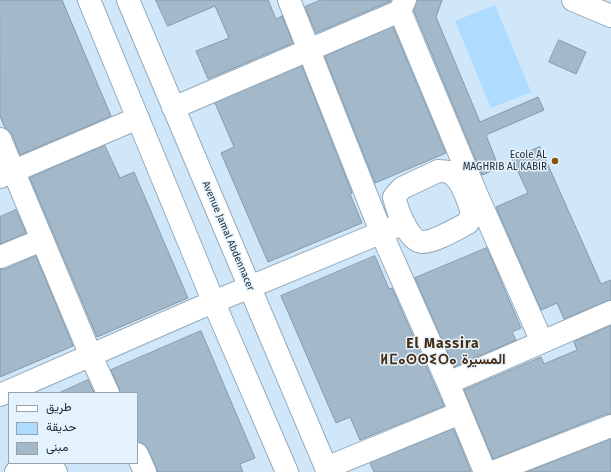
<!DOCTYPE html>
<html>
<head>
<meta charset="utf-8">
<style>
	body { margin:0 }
	#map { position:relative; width:611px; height:472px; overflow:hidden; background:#d0e7f9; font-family:"Fira Sans",Vazirmatn,sans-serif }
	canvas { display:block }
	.legend { position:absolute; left:8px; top:392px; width:130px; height:72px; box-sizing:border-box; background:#e5f3fe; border:1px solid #97a3ad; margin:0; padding:5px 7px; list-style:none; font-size:12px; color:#232c33 }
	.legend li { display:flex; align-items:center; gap:8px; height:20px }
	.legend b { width:20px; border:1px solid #97a3ad }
</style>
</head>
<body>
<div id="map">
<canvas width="611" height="472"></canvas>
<ul class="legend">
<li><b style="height:5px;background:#fff"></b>طريق</li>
<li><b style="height:11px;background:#afdbfe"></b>حديقة</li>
<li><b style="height:11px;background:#a3b9ca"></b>مبنى</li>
</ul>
</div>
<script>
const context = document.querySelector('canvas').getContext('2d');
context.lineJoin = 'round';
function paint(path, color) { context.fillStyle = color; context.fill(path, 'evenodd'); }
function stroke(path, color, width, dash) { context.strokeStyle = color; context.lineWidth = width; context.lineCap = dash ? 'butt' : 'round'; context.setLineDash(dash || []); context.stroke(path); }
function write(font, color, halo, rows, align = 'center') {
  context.font = font + ' "Fira Sans",Vazirmatn,"Noto Sans Tifinagh",sans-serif'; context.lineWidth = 3; context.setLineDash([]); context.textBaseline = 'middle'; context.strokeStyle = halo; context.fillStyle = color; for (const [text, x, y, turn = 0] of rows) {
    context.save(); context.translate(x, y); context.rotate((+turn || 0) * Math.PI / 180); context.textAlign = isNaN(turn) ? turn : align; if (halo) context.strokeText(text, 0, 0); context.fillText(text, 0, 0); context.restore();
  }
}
const green = new Path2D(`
	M495,5L531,92L491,108L455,21Z`);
const building = new Path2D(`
	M0,0H62L111,116L20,155L12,134L5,128L0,116Z
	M156,0H268L276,19L282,16L293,43L208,79L196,51L229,38L215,6L168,26Z
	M321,0H391V1L316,33L305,7Z
	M417,0H442L436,17L480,122L538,97L544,110L486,135L499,168L482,175L414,11Z
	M393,27L446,153L375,183L325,57Z
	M559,40L586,52L576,74L549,62Z
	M302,66L352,193L350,194L362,223L268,262L221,153L234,147L215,103Z
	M105,146L120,178L134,172L188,298L97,337L30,178Z
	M540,147L601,284L611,280V300L606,301L564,319L557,303L541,310L496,207L528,193L512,159Z
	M16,210L26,233L0,244V217Z
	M487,248L521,328L512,332L516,340L454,367L415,278Z
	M36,256L73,346L0,377V269H5Z
	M375,256L389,289L392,288L444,406L360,440L350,417L336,423L281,296Z
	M611,326V414H606L493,459L464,390L541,357L544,364L577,350L574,342Z
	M201,331L255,458L240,464L243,472H157L156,467L148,449L144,444L137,442V393H120L119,388L111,370Z
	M88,380L94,393H59Z
	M454,429L471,472H374L370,463Z
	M611,439V472H527Z`);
const minor = new Path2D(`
	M89,0L214,303L287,472
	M128,0L328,472
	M289,0L381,232L448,383L485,472
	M573,0L611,16
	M400,11L476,193L542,342
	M173,108L400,11L405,0
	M0,139L91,356L108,393
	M438,171C441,171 445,171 448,172C462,177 467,199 472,212L468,223C458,228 433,243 422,242C408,241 397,209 394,197L402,188Z
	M0,177L138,118
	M0,257L42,240
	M448,383L611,312
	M0,395L192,311L404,223
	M137,454L145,472
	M46,463L52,467L56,472
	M326,468L460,413
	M16,472L37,463
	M493,472L611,426`);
const markers = [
	[555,161,4,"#8a500a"]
];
const poiNames = [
	["Ecole AL",547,155],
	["MAGHRIB AL KABIR",547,167]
];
const streetNames = [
	["Avenue Jamal Abdennacer",228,236,67]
];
const districtNames = [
	["El Massira",443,344],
	["ⵍⵎⴰⵙⵙⵉⵔⴰ المسيرة",443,360]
];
paint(green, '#afdbfe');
paint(building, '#a3b9ca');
stroke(building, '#8499aa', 1);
stroke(minor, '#94aabb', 24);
stroke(minor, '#fff', 22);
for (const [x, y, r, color] of markers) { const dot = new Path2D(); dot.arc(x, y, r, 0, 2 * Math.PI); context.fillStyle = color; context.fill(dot); stroke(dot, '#e5f3fe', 1.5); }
write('10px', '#232c33', '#e5f3fe', poiNames, 'right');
write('10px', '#232c33', '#e5f3fe', streetNames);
context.letterSpacing = '1px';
write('bold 14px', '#492c0f', '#e5f3fe', districtNames);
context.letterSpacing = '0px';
</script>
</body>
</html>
